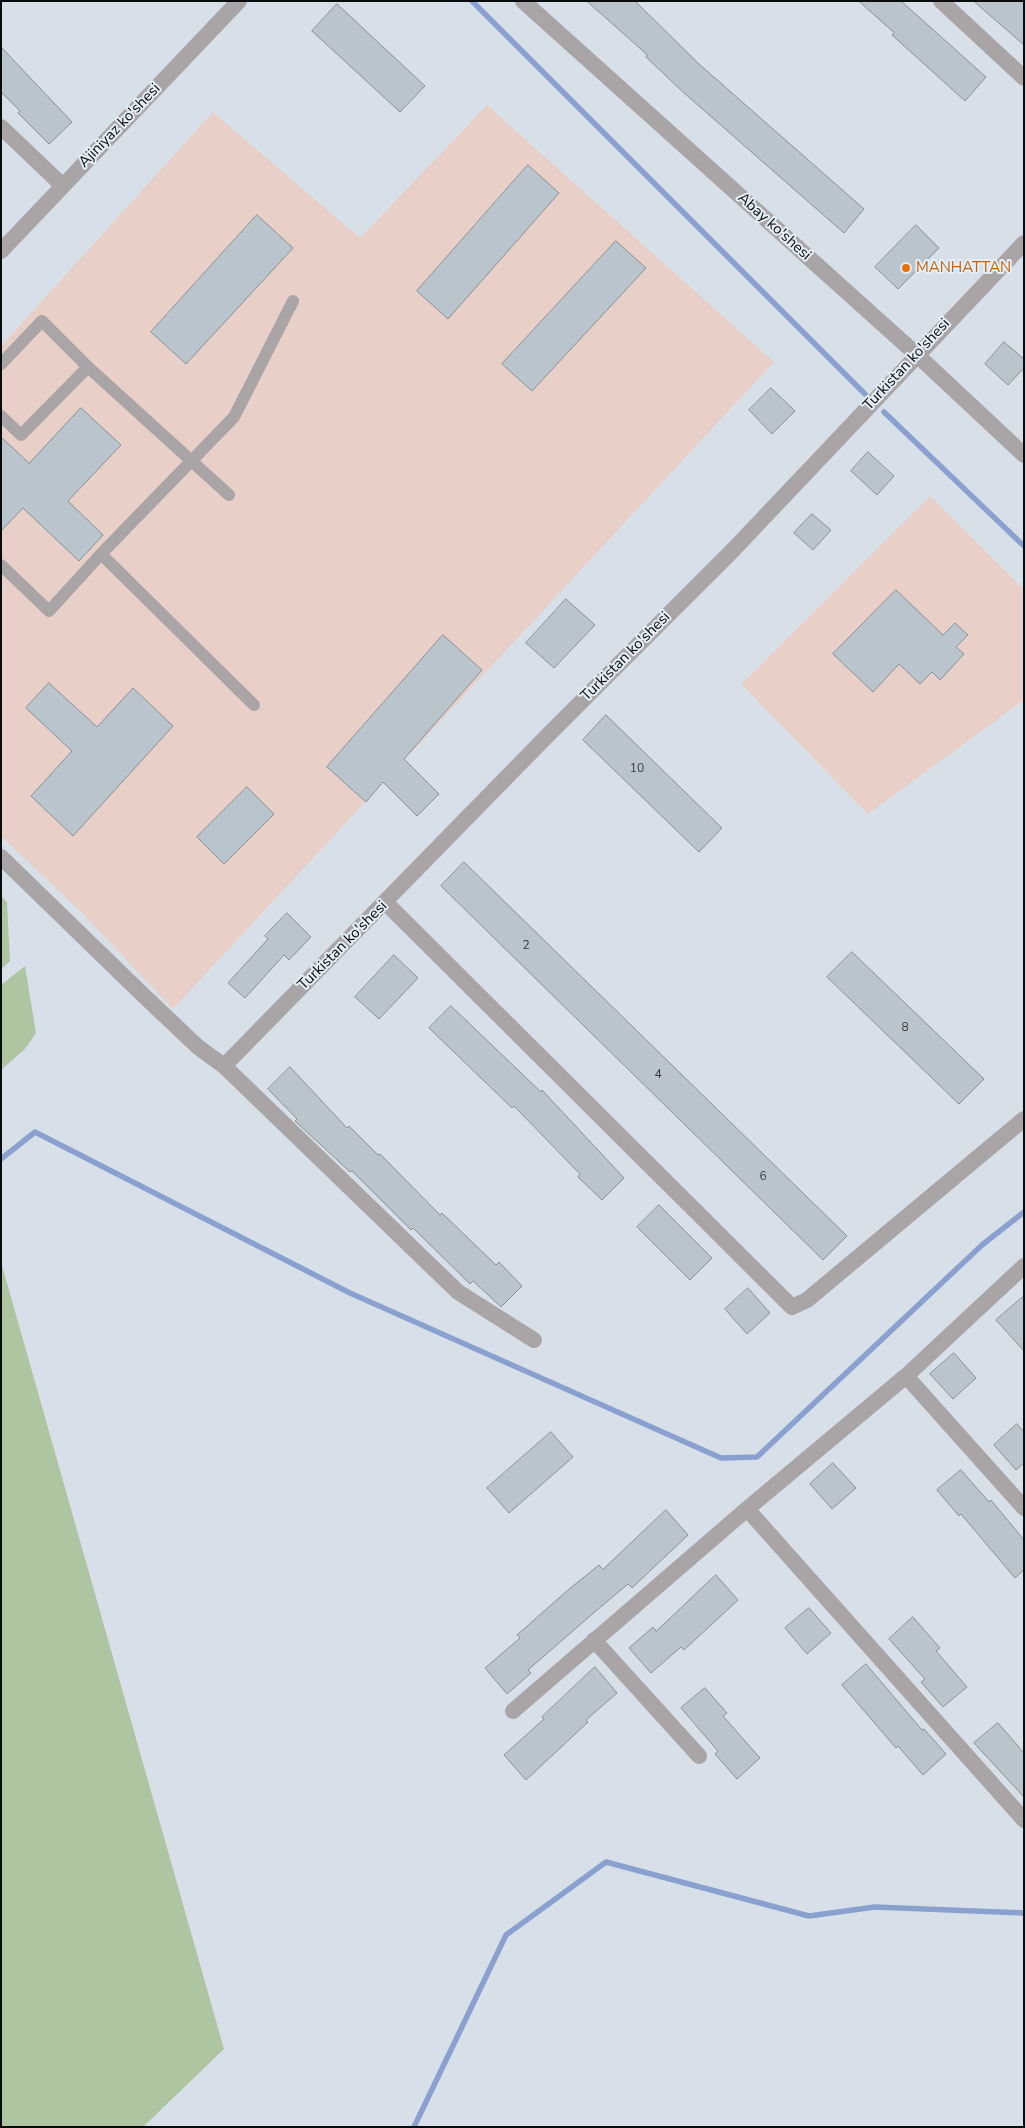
<!DOCTYPE html>
<html>
<head>
<meta charset="utf-8">
<style>
	body { margin:0 }
	#map { position:relative; width:1025px; height:2128px; overflow:hidden; background:#d7e0e8; font-family:"Nunito Sans",sans-serif }
	canvas { display:block }
	.frame { position:absolute; inset:0; border:2px solid #090c0f; pointer-events:none }
</style>
</head>
<body>
<div id="map">
<canvas width="1025" height="2128"></canvas>
<div class="frame"></div>
</div>
<script>
const context = document.querySelector('canvas').getContext('2d');
context.lineJoin = 'round';
function paint(path, color) { context.fillStyle = color; context.fill(path, 'evenodd'); }
function stroke(path, color, width, dash) { context.strokeStyle = color; context.lineWidth = width; context.lineCap = dash ? 'butt' : 'round'; context.setLineDash(dash || []); context.stroke(path); }
function write(font, color, halo, rows, align = 'center') {
  context.font = font + ' "Nunito Sans",sans-serif'; context.lineWidth = 4; context.setLineDash([]); context.textBaseline = 'middle'; context.strokeStyle = halo; context.fillStyle = color; for (const [text, x, y, turn = 0] of rows) {
    context.save(); context.translate(x, y); context.rotate((+turn || 0) * Math.PI / 180); context.textAlign = isNaN(turn) ? turn : align; if (halo) context.strokeText(text, 0, 0); context.fillText(text, 0, 0); context.restore();
  }
}
const education = new Path2D(`
	M487,105L774,362L173,1009L83,914L1,836V346L213,112L360,238Z
	M930,496L1024,589V700L868,814L741,684Z`);
const green = new Path2D(`
	M1,896L7,902L10,961L1,969Z
	M25,966L36,1033L25,1049L1,1070V985Z
	M1,1262L224,2049L143,2127H1Z`);
const stream = new Path2D(`
	M472,1L865,394
	M884,412L1024,546
	M1,1159L35,1132L350,1293L721,1458L757,1457L982,1245L1024,1212
	M414,2127L506,1935L606,1862L809,1916L875,1907L1024,1913`);
const building = new Path2D(`
	M587,1H635L699,64L864,209L844,233L683,92L646,57L647,55Z
	M859,1H901L986,77L965,101L892,35L894,33Z
	M974,1H1024V45L986,12Z
	M337,4L425,86L400,112L312,31Z
	M1,47L72,122L49,144L18,113L20,111L1,92Z
	M528,165L559,193L448,319L417,291Z
	M257,215L293,248L186,364L151,332Z
	M916,225L939,248L898,289L875,267Z
	M616,241L646,268L532,391L502,364Z
	M1004,342L1024,359V368L1008,385L985,364Z
	M771,388L795,411L772,434L749,410Z
	M81,408L121,445L68,501L103,535L79,561L23,508L1,531V437L29,463Z
	M868,452L894,476L877,495L851,471Z
	M812,514L831,530L813,550L794,533Z
	M896,590L943,635L955,623L968,635L956,647L964,654L940,680L932,672L920,684L899,664L873,692L833,654Z
	M566,599L595,625L554,668L526,643Z
	M443,635L482,670L404,759L439,794L417,816L383,782L366,802L327,767Z
	M49,683L97,727L133,688L173,726L73,836L31,796L72,751L26,708Z
	M606,715L722,828L699,852L583,740Z
	M247,787L274,814L224,864L197,837Z
	M464,862L847,1236L823,1260L441,886Z
	M287,913L311,937L289,960L284,955L245,998L228,983L268,939L265,936Z
	M852,952L984,1079L959,1104L827,977Z
	M394,955L418,978L379,1019L355,997Z
	M451,1006L541,1092L542,1090L624,1178L602,1200L578,1177L580,1174L514,1106L512,1108L429,1028Z
	M290,1067L347,1128L349,1126L378,1155L380,1154L440,1215L442,1213L496,1265L499,1262L522,1286L501,1307L473,1281L470,1284L413,1228L411,1230L352,1171L350,1172L295,1121L297,1119L268,1089Z
	M659,1205L712,1258L690,1280L637,1227Z
	M748,1288L770,1313L747,1334L725,1309Z
	M1024,1296V1351L996,1320Z
	M954,1353L976,1378L953,1399L930,1374Z
	M1017,1424L1024,1432V1463L1016,1470L994,1445Z
	M551,1432L573,1457L509,1513L487,1488Z
	M833,1463L856,1488L832,1509L810,1484Z
	M961,1470L989,1502L991,1500L1024,1540V1570L1015,1578L961,1514L959,1516L937,1490Z
	M666,1510L688,1535L632,1588L628,1584L597,1610L528,1670L531,1673L507,1694L485,1668L520,1638L517,1635L568,1590L599,1565L603,1569Z
	M716,1575L738,1600L684,1650L681,1647L651,1673L629,1648L653,1627L656,1631Z
	M809,1608L831,1633L807,1654L785,1628Z
	M913,1617L940,1648L936,1651L967,1687L943,1707L921,1682L925,1679L889,1639Z
	M866,1664L922,1730L924,1729L946,1754L923,1775L898,1746L896,1748L842,1685Z
	M595,1667L617,1693L586,1720L588,1722L526,1780L504,1755L544,1719L542,1717Z
	M705,1688L727,1713L723,1716L760,1758L737,1779L715,1754L718,1751L681,1708Z
	M998,1723L1024,1753V1797L974,1743Z`);
const pedestrian = new Path2D(`
	M1,364L42,321L88,367L229,495
	M1,416L21,435L88,367
	M101,554L254,705
	M1,565L49,611L101,554L234,417L293,301`);
const minor = new Path2D(`
	M523,1L916,354L1024,455
	M941,1L1024,78
	M1,127L63,186
	M1,251L239,1
	M1,857L141,993L198,1047L224,1066L458,1292L534,1340
	M386,903L792,1307L807,1300L1024,1119
	M224,1066L548,735L734,549L1024,243
	M906,1376L1024,1508
	M747,1509L1024,1820
	M594,1640L699,1756
	M513,1711L747,1509L906,1376L1024,1266`);
const markers = [
	[906,268,5,"#e8710a"]
];
const numberNames = [
	["10",637,769],
	["2",526,946],
	["8",905,1028],
	["4",658,1075],
	["6",763,1177]
];
const streetNames = [
	["Ajiniyaz ko'shesi",120,126,-46],
	["Abay ko'shesi",774,227,42],
	["Turkistan ko'shesi",907,365,-47],
	["Turkistan ko'shesi",626,657,-45],
	["Turkistan ko'shesi",343,946,-45]
];
const foodNames = [
	["MANHATTAN",916,268]
];
paint(education, '#e8cfc7');
paint(green, '#aec5a1');
stroke(stream, '#8aa1d0', 5.5);
paint(building, '#bac4cc');
stroke(building, '#879097', 1);
stroke(pedestrian, '#a9a4a5', 12);
stroke(minor, '#a9a4a5', 16);
for (const [x, y, r, color] of markers) { const dot = new Path2D(); dot.arc(x, y, r, 0, 2 * Math.PI); context.fillStyle = color; context.fill(dot); stroke(dot, '#e4eef6', 2); }
write('12px', '#353a3e', null, numberNames);
write('15px', '#090c0f', '#e4eef6', streetNames);
write('15px', '#c56008', '#e4eef6', foodNames, 'left');
</script>
</body>
</html>
